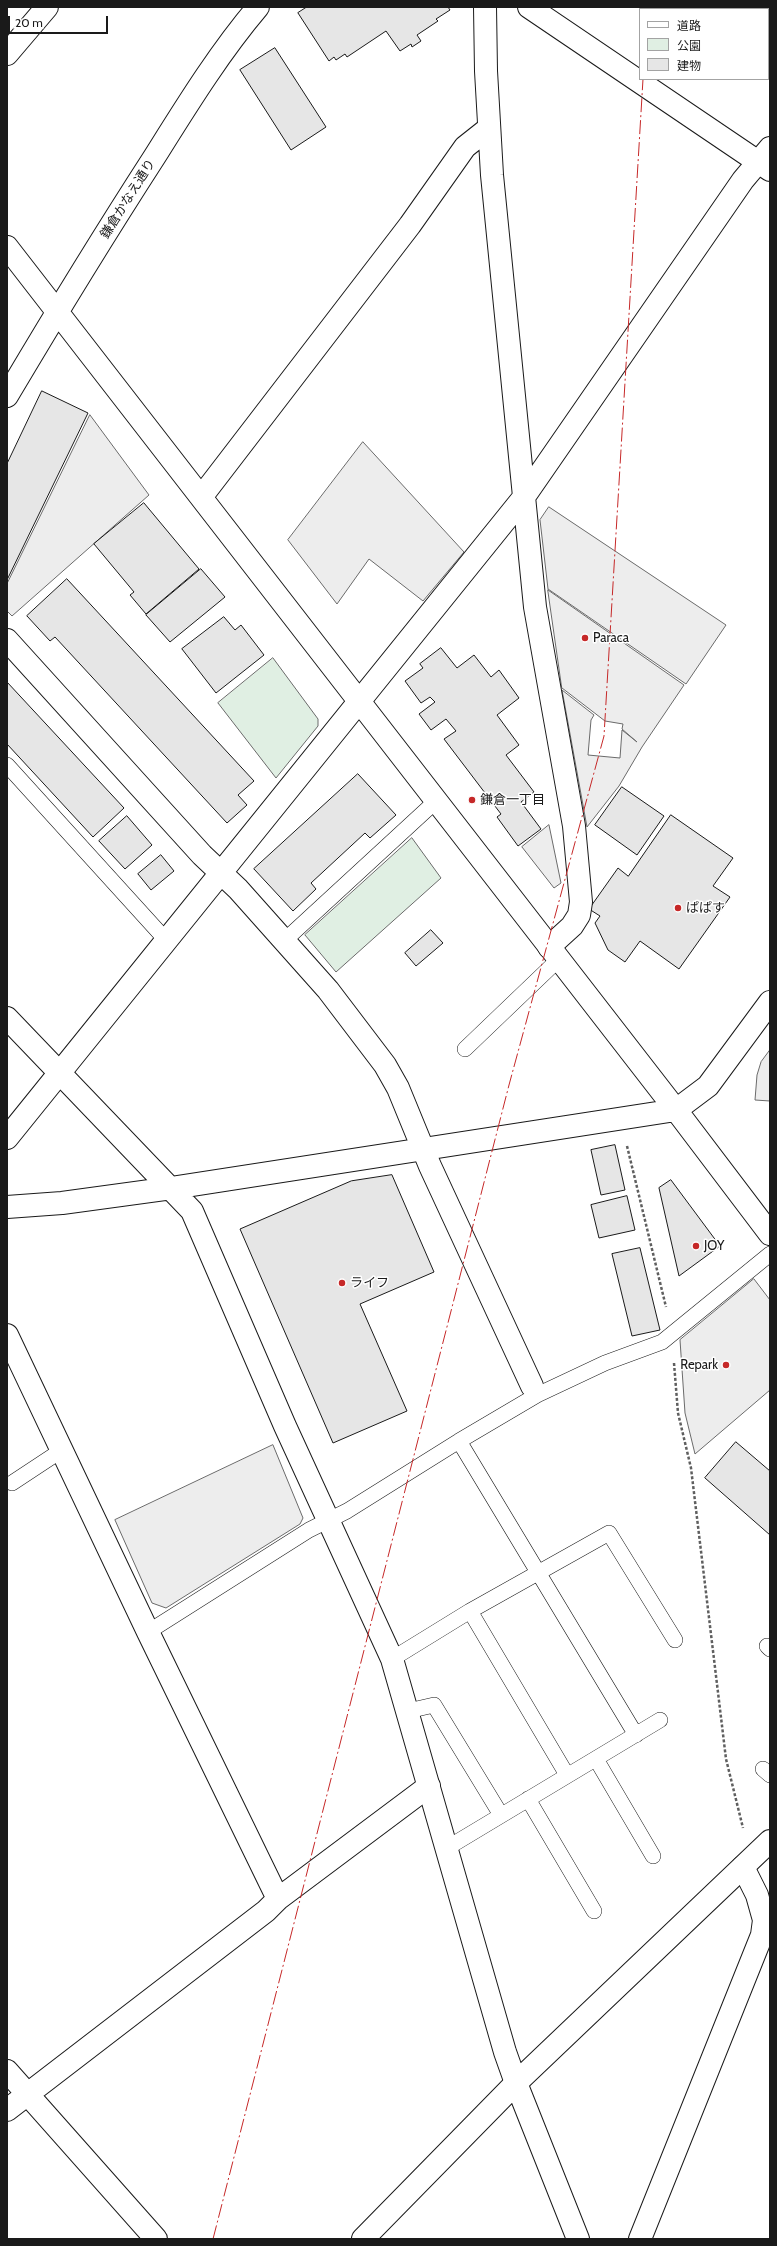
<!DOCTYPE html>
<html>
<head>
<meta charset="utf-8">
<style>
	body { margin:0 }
	#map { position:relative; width:777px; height:2246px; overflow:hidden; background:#fff; font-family:Cabin,"Noto Sans JP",sans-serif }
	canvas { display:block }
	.frame { position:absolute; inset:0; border:8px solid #1a1a1a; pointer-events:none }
	.legend { position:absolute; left:639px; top:8px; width:130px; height:72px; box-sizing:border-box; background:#fff; border:1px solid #a3a3a3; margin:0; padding:5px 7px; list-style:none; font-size:12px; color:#1a1a1a }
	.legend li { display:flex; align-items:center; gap:8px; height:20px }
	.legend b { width:20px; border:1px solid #a3a3a3 }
	.scale { position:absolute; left:8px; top:16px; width:100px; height:18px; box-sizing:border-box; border:2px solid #1a1a1a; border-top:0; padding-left:5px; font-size:12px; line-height:14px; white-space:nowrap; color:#1a1a1a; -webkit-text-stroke:3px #fff; paint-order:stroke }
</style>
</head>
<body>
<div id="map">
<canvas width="777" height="2246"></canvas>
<div class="frame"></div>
<ul class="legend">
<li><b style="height:5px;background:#fff"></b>道路</li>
<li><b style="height:11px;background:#e0efe3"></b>公園</li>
<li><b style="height:11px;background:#e6e6e6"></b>建物</li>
</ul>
<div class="scale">20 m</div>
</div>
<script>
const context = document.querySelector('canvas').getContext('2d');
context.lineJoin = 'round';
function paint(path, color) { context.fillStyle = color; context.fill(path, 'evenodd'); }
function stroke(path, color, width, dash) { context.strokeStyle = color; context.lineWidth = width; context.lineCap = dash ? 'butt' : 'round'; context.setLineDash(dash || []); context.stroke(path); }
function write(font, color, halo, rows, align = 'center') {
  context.font = font + ' Cabin,"Noto Sans JP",sans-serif'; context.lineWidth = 3; context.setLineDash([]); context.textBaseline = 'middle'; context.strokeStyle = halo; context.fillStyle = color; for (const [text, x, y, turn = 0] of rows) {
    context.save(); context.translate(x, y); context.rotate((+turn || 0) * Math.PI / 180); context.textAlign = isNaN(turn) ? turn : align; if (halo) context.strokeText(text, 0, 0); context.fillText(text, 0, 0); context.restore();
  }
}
const green = new Path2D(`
	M273,658L318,719V726L276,778L218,703Z
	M412,838L441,878L336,972L305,935Z`);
const parking = new Path2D(`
	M90,415L149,495L12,616L7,611V584Z
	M363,442L464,552L423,601L369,559L337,604L288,540Z
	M549,507L726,625L686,684L548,589L540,520Z
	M548,590L684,685L642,747L619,786L587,827L562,690L594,715L591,720L588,755L620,758L622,730L637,742L622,729L623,724L605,721L562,688Z
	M549,825L561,883L554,888L522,847Z
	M770,1050V1101L755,1100L757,1075L761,1062Z
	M754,1279L770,1300V1390L695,1454L685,1413L680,1340Z
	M273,1445L303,1518L300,1524L166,1608L152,1603L115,1520Z`);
const building = new Path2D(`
	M307,7H448L450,10L436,19L438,21L417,35L421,41L412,47L411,44L400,51L386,31L347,57L345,54L336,60L334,57L329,61L298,13Z
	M275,48L326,127L291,150L240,70Z
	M42,391L88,413L7,580V464Z
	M144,503L199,569L146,614L130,595L134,592L94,544Z
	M201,569L225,597L170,642L146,615Z
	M67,579L254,781L238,795L247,805L227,823L55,637L50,641L27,616Z
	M224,617L235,630L241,625L264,655L216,693L182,649Z
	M441,648L457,668L474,655L491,677L499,670L519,698L497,715L519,745L506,755L534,792L521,802L541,829L518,846L497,817L501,814L444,739L456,731L446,719L431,730L419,714L435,702L430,697L421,703L405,681L423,668L420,664Z
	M7,682L124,808L93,837L7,744Z
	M358,774L396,815L370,838L365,833L311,883L316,889L293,911L254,869Z
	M622,787L664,816L637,855L595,825Z
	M671,815L733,858L713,886L730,897L679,969L640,941L625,962L608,950L595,923L600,916L589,909L618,868L628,876Z
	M127,816L152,845L125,869L99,841Z
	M161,855L174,871L151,890L138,874Z
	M431,930L443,943L416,966L405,953Z
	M615,1145L625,1190L601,1195L591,1150Z
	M392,1175L434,1272L360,1304L407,1411L333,1443L240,1229L351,1181Z
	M671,1180L720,1246L679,1276L659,1188Z
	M627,1196L635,1230L599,1238L591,1205Z
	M640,1248L660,1330L632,1336L612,1254Z
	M736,1442L770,1471V1535L705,1478Z`);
const path = new Path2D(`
	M627,1146L666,1307
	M674,1363L678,1413L691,1468L726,1759L743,1828`);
const lane = new Path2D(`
	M7,765L166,940
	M284,941L436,801
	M465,1049L559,959
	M533,1387L537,1395L605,1363L662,1342L770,1254
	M459,1441L636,1735
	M12,1483L62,1450
	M470,1611L567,1775
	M148,1632L309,1530L347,1511L459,1441L537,1395
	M767,1646L770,1649
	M392,1659L470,1611L609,1533L675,1640
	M408,1711L434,1705L501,1815
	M596,1759L653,1856
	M763,1769L770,1775
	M528,1799L594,1911
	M447,1848L660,1720`);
const street = new Path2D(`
	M485,7L486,71L492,175L535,607L574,826L581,902L579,915L572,926L549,947
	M7,54L47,7
	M202,496L410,225L465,147L489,128
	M7,640L202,855L238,889L328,990L385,1065L398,1088L430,1166L532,1386
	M7,1138L524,497L743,180L770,148
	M7,1335L148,1632L278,1899
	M7,2071L156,2239
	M7,2110L266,1911L278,1899L429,1786
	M363,2239L516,2083L578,2239
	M640,2239L762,1935L764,1920L757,1895L743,1867`);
const secondary = new Path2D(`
	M529,7L770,170
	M7,247L676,1110L770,1234
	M7,396C55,315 104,235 155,156C187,105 219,53 258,7
	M7,1018L192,1211L285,1426L392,1659L505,2052L516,2083L770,1841
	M7,1207L62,1203L172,1188L676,1110L708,1086L770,1002`);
const power = new Path2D(`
	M647,9V7
	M213,2239L509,1085L604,736L643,79`);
const markers = [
	[585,638,4,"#c62828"],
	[472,800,4,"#c62828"],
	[678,908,4,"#c62828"],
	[696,1246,4,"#c62828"],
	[342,1283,4,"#c62828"],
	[726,1365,4,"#c62828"]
];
const streetNames = [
	["鎌倉かなえ通り",128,199,-58]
];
const poiNames = [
	["Paraca",593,638],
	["鎌倉一丁目",480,800],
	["ぱぱす",686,908],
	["JOY",704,1246],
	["ライフ",350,1283],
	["Repark",718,1365,"right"]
];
paint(green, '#e0efe3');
stroke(green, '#6a6a6a', 1);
paint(parking, '#ededed');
stroke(parking, '#6a6a6a', 1);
paint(building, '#e6e6e6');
stroke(building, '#1a1a1a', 1);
stroke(lane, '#1a1a1a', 16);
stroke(street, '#1a1a1a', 24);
stroke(secondary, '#1a1a1a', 24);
stroke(path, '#5f5f5f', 2.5, [3, 2]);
stroke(lane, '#fff', 15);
stroke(street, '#fff', 22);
stroke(secondary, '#fff', 22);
stroke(power, '#c62828', 1, [14, 3, 2, 3]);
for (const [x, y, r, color] of markers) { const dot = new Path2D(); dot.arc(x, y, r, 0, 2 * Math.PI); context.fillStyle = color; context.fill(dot); stroke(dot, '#fff', 1.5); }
write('13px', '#1a1a1a', '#fff', streetNames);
write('13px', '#1a1a1a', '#fff', poiNames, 'left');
</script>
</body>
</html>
